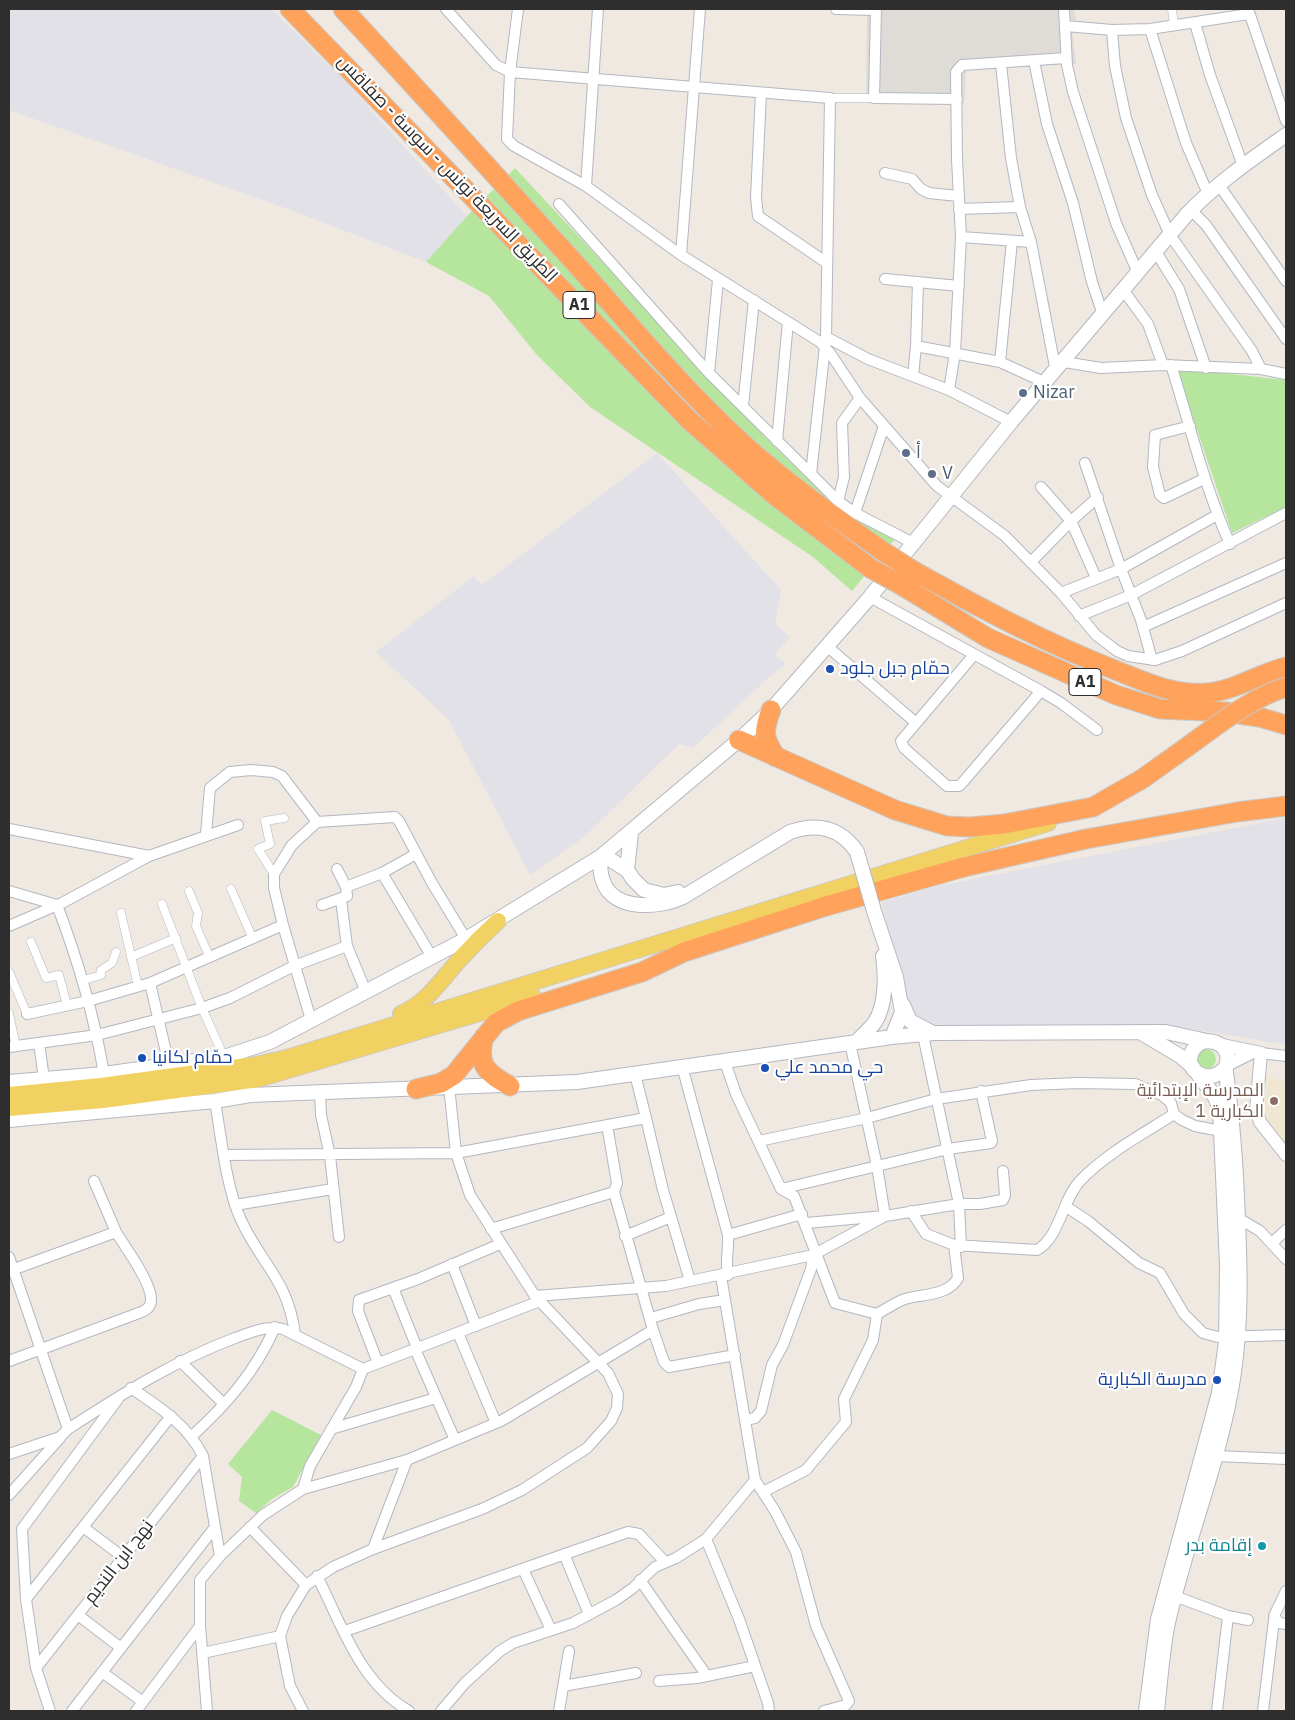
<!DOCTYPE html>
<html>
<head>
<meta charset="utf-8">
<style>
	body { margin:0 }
	#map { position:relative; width:1295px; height:1720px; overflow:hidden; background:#efe9e1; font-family:"IBM Plex Sans",sans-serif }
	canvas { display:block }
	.frame { position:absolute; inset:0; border:10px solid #2e2e2e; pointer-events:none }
</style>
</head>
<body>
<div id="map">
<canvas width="1295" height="1720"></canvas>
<div class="frame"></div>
</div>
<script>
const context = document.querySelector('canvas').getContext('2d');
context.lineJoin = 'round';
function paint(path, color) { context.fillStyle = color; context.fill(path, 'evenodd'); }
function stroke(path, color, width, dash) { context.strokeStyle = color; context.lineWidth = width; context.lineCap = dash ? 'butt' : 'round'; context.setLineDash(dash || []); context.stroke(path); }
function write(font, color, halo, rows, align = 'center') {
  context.font = font + ' "IBM Plex Sans",Cairo,sans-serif'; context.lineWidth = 4.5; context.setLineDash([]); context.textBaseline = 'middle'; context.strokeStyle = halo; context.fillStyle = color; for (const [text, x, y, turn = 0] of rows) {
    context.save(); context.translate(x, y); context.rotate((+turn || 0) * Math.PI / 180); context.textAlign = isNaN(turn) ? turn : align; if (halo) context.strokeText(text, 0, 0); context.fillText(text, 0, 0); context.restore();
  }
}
const industrial = new Path2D(`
	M9,9H271L341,77L467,216L426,262L288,209L9,110Z
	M657,453L781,590L775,624L790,637L775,655L786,664L767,679L693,748L679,744L584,837L530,875L449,720L376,652L474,576L482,585Z
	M1286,818V1045L1163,1024L1017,1028H931L916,1017L907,999L892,951L882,902L932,887Z`);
const education = new Path2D(`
	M1263,1077L1286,1081V1148L1262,1120Z`);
const green = new Path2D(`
	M515,168L771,443L803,474L859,515L899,534L852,591L813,557L590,407L537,355L489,296L426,262L467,216Z
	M1176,368L1286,380V507L1232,533Z
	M1196 1059a10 10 0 1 1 20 0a10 10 0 1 1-20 0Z
	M272,1410L321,1435L293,1487L272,1499L256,1513L239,1501L242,1477L228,1464Z`);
const plaza = new Path2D(`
	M867,9H1074L1076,19L1072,28L1076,64L966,69L964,105L866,101Z`);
const pedestrian = new Path2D(`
	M1172,9L1174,26
	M830,98H874
	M274,874L258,849L270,844L265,821L284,818
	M231,889L253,939
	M189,891L198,913L196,926L210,958
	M162,904L202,1008L224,1057
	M121,913L138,986
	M31,942L46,978L59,975L67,1005
	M131,957L176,938
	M9,972L27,1014
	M84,980L101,975V970L112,963L116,952
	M9,1014L16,1046`);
const minor = new Path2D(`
	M446,9L496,65L510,72L830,98L826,337L811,474L838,501L855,513L913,543
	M518,9L510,72L507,139L514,146L586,186
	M598,9L586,186L681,255
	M700,9L681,255L820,342L830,353L860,398L937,486L1005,536L1061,593L1096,635L1117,651L1128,656L1155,660L1182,651L1286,603
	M836,9L876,10
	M876,9L874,98L957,99
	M1064,9L1067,65L1073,92L1116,223L1138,273
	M1248,9L1286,121
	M1195,23L1210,75L1243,166
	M1066,26L1112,30L1150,29L1249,14
	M1150,29L1186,143L1208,194
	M1112,30L1115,66L1126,118L1152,195L1170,235L1252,351L1261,369
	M1034,61L1047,124L1073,203L1092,282L1103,315
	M1001,64L1011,158L1020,207L1031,242L1056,372
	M761,93L756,198L758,216L827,263
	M885,173L912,179L921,189L929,193L958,196
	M1219,185L1286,281
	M559,204L709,373L811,474
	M959,209L1020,207
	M1191,210L1206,225L1286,339
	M961,237L1031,242
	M1156,252L1179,289L1206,368
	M885,279L959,286
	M1124,291L1148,324L1163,365
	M826,337L868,359L949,390L1011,422
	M916,346L1000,362L1046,383
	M1000,362L1012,241
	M1064,362L1101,368L1163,365L1261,369L1286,374
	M1171,365C1190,425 1204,486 1230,544
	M709,373L718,280
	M913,376L916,346L918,282
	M949,390L955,353L961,237L957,159L956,72L962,65L1066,58
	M743,406L754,300
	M1190,426L1155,435L1153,467L1160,495L1164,498L1204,479
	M777,441L788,322
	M1085,463L1121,569L1141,620L1152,660
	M1041,487L1071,521L1096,578
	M838,501L844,477L842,423L860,398
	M855,513L884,426
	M1031,562L1071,521L1098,497
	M1061,593L1121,569L1217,515
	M870,597L1041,691L1061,703L1097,730
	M1079,616L1131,595L1286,513
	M1143,627L1286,563
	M828,647L915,722
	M973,656L901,741L904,748L947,786H959L963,782L1041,691
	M9,829L149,856
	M206,834L210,788L230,772L251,770L273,772L282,776L317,822L395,817L399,821L432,883L466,939
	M382,873L432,957
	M346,887L382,873L416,854
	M9,891L57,905C78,960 94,1015 104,1074
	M341,900L347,946L366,992
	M322,905L347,896L346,887L337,869
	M9,926L62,903L149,856L238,825
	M150,983L169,1065
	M27,1014L88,1001L150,983L283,925
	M311,1020L283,925L274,888V874L292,845L317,822
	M923,1035L959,1204L961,1247
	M39,1043L44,1079
	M9,1047L97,1035L202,1008L230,998L294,966L347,946
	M1261,1053L1286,1056
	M725,1062L736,1094L781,1189L794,1196L835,1303L877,1314C886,1309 896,1302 905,1299C922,1294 948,1296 958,1278L954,1245
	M682,1066L728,1235C729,1249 725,1261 728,1275
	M635,1074L646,1118
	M320,1092L321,1115L330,1156L339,1237
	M215,1101C221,1136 226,1187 241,1220C261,1264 289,1281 295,1335
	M759,1141L867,1118L936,1099L1031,1085L1078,1083L1135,1084L1162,1095L1171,1103L1174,1114L1182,1120L1195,1126L1221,1131
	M224,1155L456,1153L646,1118L663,1190L690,1281
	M781,1189L948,1149L991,1143L992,1141L981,1091
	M235,1205L333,1189
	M1065,1206L1088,1221L1139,1263L1160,1273L1184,1314L1203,1333L1218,1337L1286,1335
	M911,1211L926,1234L954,1245L1037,1250C1060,1237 1062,1200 1080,1181C1105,1154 1143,1134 1174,1114
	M1238,1218L1260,1231L1286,1259
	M806,1223L885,1216L959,1204H980L1003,1200L1005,1195L1003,1171
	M491,1229L614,1192L617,1183L607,1125
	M728,1235L802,1214
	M625,1236L671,1217
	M1272,1243L1286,1230
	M9,1257L68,1429L60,1437L9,1454
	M452,1264L476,1326
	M9,1271L116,1232L94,1181
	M721,1276L755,1480L775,1511L796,1552L816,1626L849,1701L846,1705L824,1711
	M393,1288L417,1348
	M535,1296L666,1286L813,1255L885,1216L877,1166L850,1043
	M651,1318L699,1304L725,1300
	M653,1330L664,1362L669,1367L735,1355
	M458,1333L496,1423
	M415,1349L455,1440
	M9,1361L139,1313C145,1311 151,1307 151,1300C152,1283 125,1247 116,1232
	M180,1361L224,1404
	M378,1363L358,1311L359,1300L418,1279L500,1244
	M131,1388C159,1407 187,1424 203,1456L220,1556
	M746,1420L755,1418L761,1411L772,1365L783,1345L811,1269L813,1255
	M68,1429C122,1394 174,1361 235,1338C250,1333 266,1325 283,1329L363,1369L540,1301
	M331,1429L436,1398
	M192,1436C227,1404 256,1371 275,1327
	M1216,1456L1286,1459
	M303,1489L407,1460L501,1421L653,1330L614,1192
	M763,1492L806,1470L846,1422L844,1399L873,1340L877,1314
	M9,1495L60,1438
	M83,1527L123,1557
	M250,1527L306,1585
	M706,1539L739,1619L768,1703L769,1711
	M373,1549L407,1460
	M564,1554L589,1614
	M523,1569L551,1630
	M317,1576C342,1625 359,1682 409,1711
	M640,1580L707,1676
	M1286,1591L1274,1616L1279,1623L1286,1624
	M1169,1594L1228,1616L1248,1620
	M26,1599L171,1416
	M78,1615L121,1648
	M345,1631L628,1532L639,1534L664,1561
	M203,1653L280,1636
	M36,1668L203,1456
	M102,1672L143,1702
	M659,1681L697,1678L755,1666
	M563,1686L636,1673
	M50,1711L36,1668L26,1599L22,1529L118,1399
	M72,1711L215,1527
	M136,1711L200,1626
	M207,1711L200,1626V1580L220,1556L263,1515L303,1489L310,1466L356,1387L363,1369
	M303,1711L290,1686L280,1636L287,1616L306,1585L333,1567L373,1549L482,1509L522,1490L587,1448L611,1421L617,1408L618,1394L608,1373L535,1296L470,1195L456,1153L449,1086
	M441,1711L465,1683L500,1651L513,1643L573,1623L616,1600L633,1588L655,1567L676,1558L706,1539L755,1480
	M559,1711L569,1651
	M1217,1711L1228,1616
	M1263,1711L1274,1620`);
const tertiary = new Path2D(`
	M1222,1045L1261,1053L1256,1110L1260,1122L1286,1155
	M1227,1065L1253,1052`);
const secondary = new Path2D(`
	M603,855L627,870L633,879L644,890L664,895L678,892
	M600,857C600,865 600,874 603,881C613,912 660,908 683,897L790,832C817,823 840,827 857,852
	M627,870L631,833
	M874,911L896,977L902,1012L892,1037
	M903,1005L910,1021L933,1033
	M1140,1032L1180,1056L1193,1067
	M856,1042C862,1036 870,1029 875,1022C886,1005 886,975 883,956
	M9,1082L104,1074L224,1057L270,1042L466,939L600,857L739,740L771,710L870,597L1011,422L1188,213C1217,183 1252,159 1286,135
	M9,1120L215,1101L250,1095L577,1082L892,1037L934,1033L1166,1032L1207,1041
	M1146,1711L1158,1619L1219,1393L1226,1342L1227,1265L1220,1109L1215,1097L1198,1074
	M1157,1711C1160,1683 1162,1655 1167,1627C1184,1549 1215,1474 1230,1396C1243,1330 1240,1262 1237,1196C1235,1154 1232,1114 1226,1073C1225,1067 1229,1060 1227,1054C1222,1039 1201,1037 1193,1050C1181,1070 1209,1087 1225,1068`);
const primary = new Path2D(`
	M401,1014C428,1002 441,980 460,959C472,946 485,933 498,921
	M9,1095L101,1086L255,1065L287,1058L1048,823
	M9,1108L103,1100L258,1079L533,997`);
const motorway = new Path2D(`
	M290,9L689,420L774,495L870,568
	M343,9C424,96 504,185 584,273C635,331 684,389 741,442C784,481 833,516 881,550
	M912,570C980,608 1047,644 1120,672C1147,683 1174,695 1204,693C1233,692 1258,674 1286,667
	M901,585L988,638L1116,695L1160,709L1226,712L1259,717L1286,725
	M771,710C763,732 763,737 776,757
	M739,740L895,810L947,826L970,827L1004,824L1093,807L1142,779L1187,747
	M484,1037C476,1065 487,1073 510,1086
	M416,1089L441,1083L454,1075L496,1023L518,1011L642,972L684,952L823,907L964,867L1086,839L1237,812L1286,806`);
const secondaryBridge = new Path2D(`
	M857,852L874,911`);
const motorwayBridge = new Path2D(`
	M881,550L912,570
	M870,568L901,585
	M1187,747C1219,724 1249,699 1286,687`);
const markers = [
	[1023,393,5,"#5c6f8a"],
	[906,453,5,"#5c6f8a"],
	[932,474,5,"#5c6f8a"],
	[830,669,5,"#1a4fb4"],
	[142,1058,5,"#1a4fb4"],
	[765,1068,5,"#1a4fb4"],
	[1274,1101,5,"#8d6e63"],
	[1217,1380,5,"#1a4fb4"],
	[1262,1546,5,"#0f9aa8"]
];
const shields = [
	[579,305,32],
	[1085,682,32]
];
const shieldNames = [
	["A1",579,305],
	["A1",1085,682]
];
const streetNames = [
	["الطريق السريعة تونس - سوسة - صفاقس",447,169,46],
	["نهج ابن النديم",119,1562,-52]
];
const serviceNames = [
	["Nizar",1033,393],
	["أ",916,453],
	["V",942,474]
];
const transitNames = [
	["حمّام جبل جلود",840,669],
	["حمّام لكانيا",152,1058],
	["حي محمد علي",775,1068],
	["مدرسة الكبارية",1207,1380,"right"]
];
const educationNames = [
	["المدرسة الإبتدائية",1264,1091],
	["الكبارية 1",1264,1112]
];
const cultureNames = [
	["إقامة بدر",1252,1546]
];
paint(industrial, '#e3e1e8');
paint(education, '#f0e6d1');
paint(green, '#b6e59e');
paint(plaza, '#dfdcd8');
stroke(pedestrian, '#b4b7c1', 9);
stroke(minor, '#b4b7c1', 12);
stroke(tertiary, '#b4b7c1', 14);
stroke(secondary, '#b4b7c1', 16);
stroke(primary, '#c9c9c9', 18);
stroke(motorway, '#c9c9c9', 21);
stroke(pedestrian, '#fff', 8);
stroke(minor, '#fff', 10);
stroke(tertiary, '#fff', 12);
stroke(secondary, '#fff', 14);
stroke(primary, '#f2d163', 16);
stroke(motorway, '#ffa35c', 19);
stroke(secondaryBridge, '#b4b7c1', 16, []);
stroke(motorwayBridge, '#c9c9c9', 21, []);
stroke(secondaryBridge, '#fff', 14);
stroke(motorwayBridge, '#ffa35c', 19);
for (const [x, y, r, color] of markers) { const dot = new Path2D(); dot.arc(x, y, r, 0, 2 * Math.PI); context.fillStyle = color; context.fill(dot); stroke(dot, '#fff', 2); }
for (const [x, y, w] of shields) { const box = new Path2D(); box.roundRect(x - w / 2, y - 13.5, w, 27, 4); context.fillStyle = '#fff'; context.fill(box); stroke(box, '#2e2e2e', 1); }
write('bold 16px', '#2e2e2e', null, shieldNames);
write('18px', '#2e2e2e', '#fff', streetNames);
write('18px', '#4e5e75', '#fff', serviceNames, 'left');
write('18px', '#164399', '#fff', transitNames, 'left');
write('18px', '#785e54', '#fff', educationNames, 'right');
write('18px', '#0d838f', '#fff', cultureNames, 'right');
</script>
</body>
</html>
